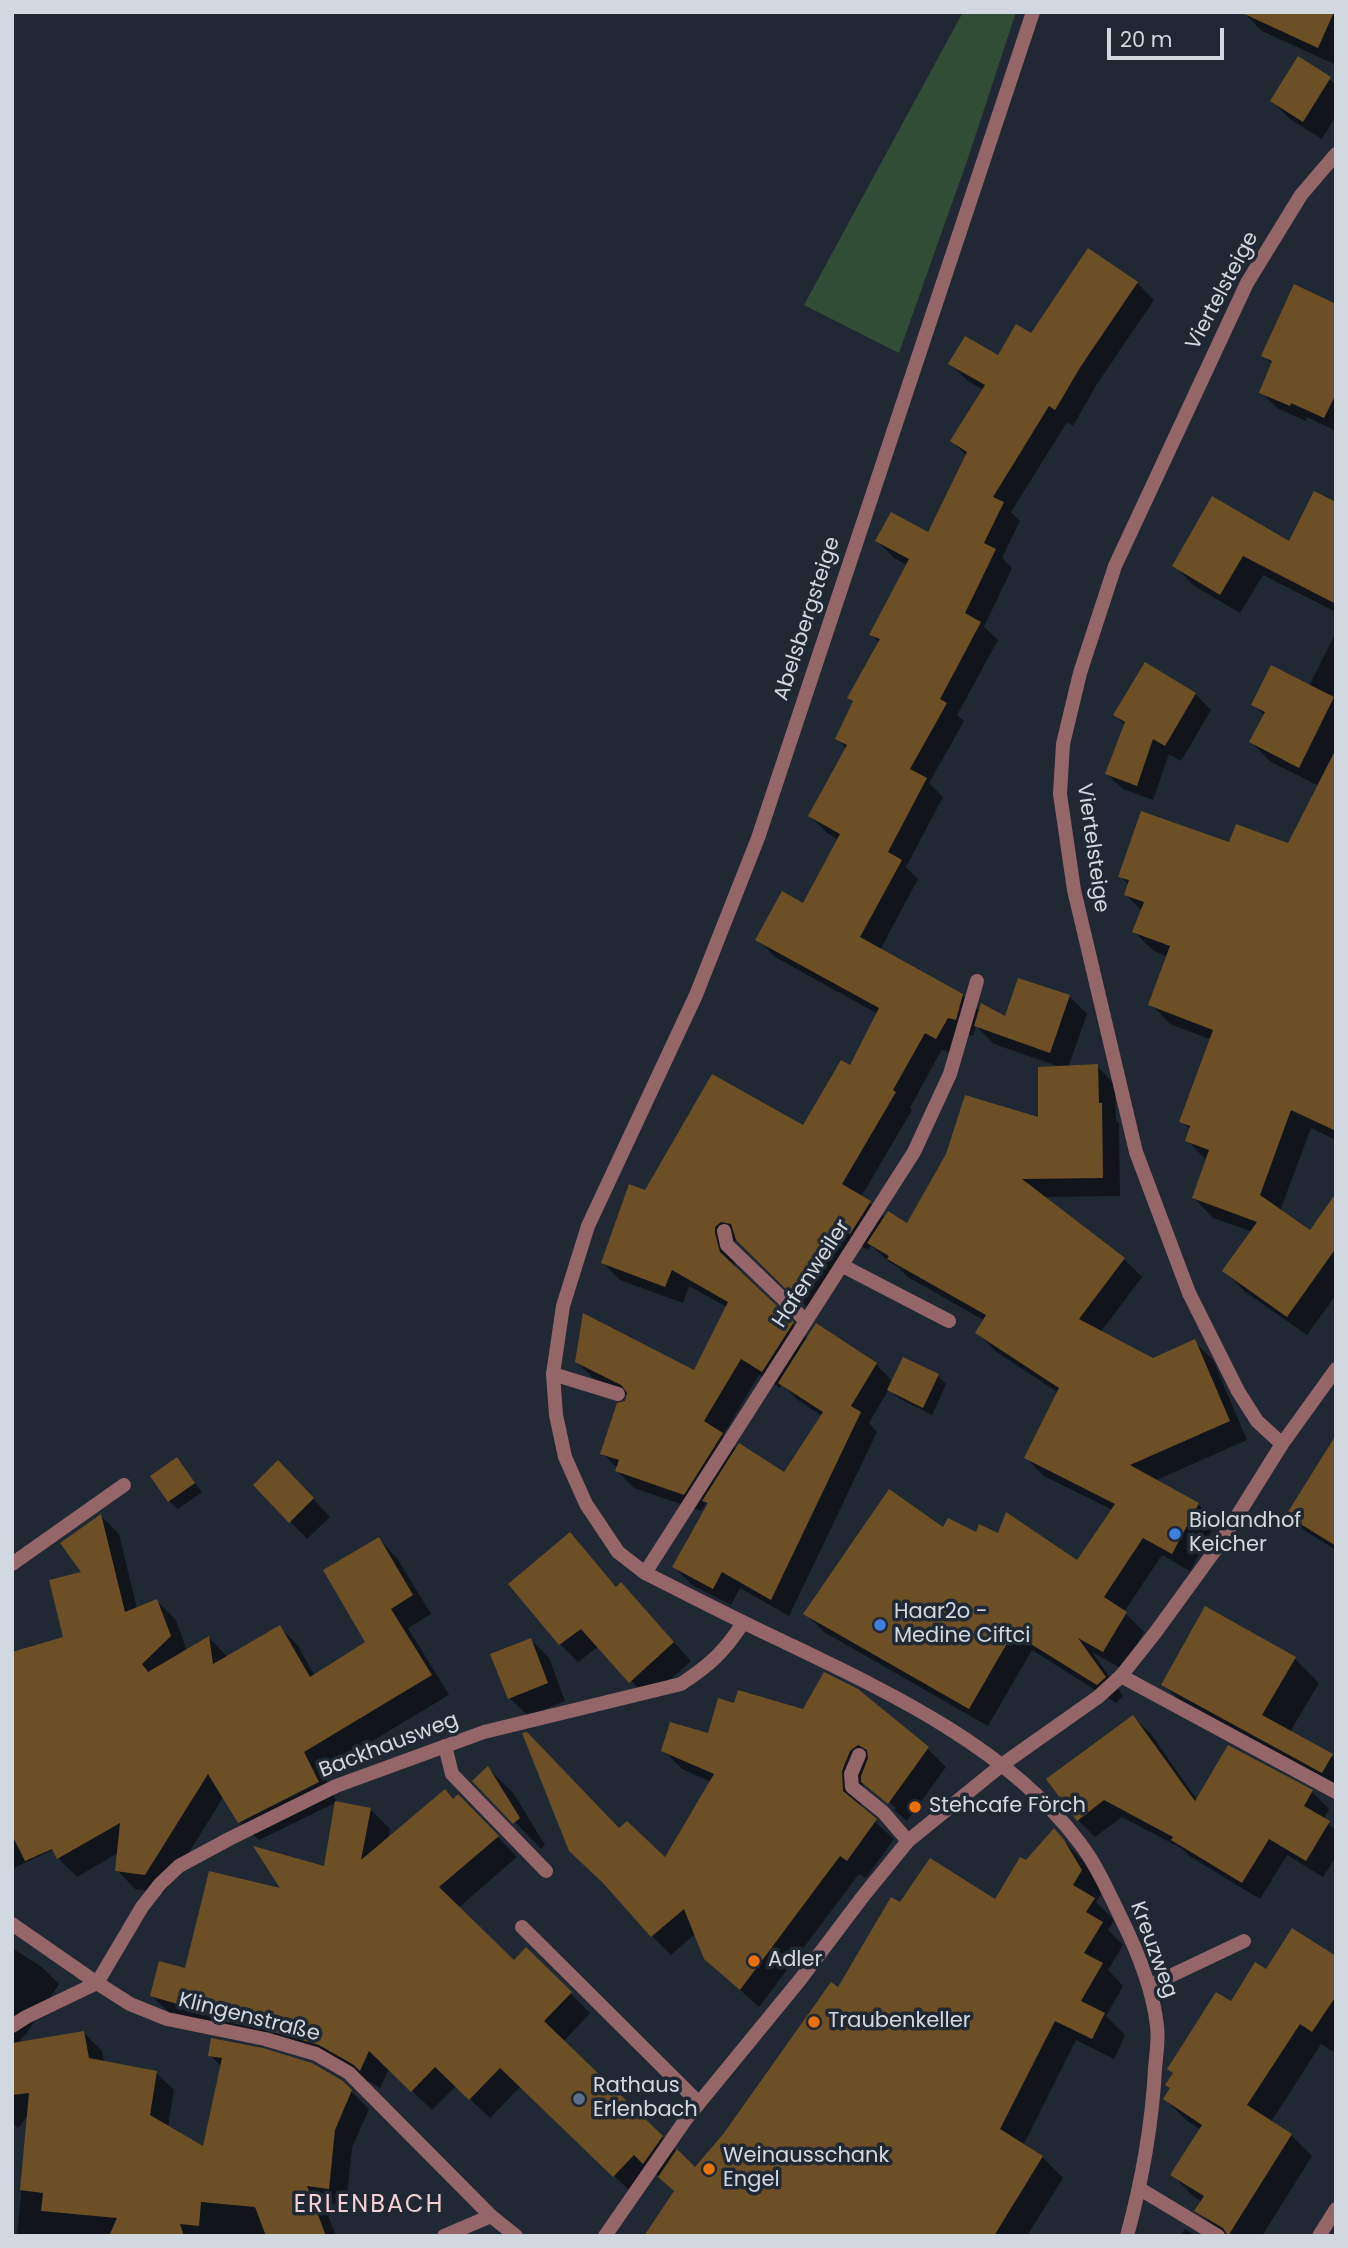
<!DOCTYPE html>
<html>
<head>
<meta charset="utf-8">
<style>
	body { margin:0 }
	#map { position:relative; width:1348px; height:2248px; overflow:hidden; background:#202833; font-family:Poppins,sans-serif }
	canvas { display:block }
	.frame { position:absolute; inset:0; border:14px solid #d2d8df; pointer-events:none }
	.scale { position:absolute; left:1107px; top:28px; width:117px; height:32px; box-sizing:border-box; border:4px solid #d2d8df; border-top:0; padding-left:9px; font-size:21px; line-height:24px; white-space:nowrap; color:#d2d8df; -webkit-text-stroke:5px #202833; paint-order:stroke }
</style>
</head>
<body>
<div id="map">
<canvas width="1348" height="2248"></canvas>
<div class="frame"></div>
<div class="scale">20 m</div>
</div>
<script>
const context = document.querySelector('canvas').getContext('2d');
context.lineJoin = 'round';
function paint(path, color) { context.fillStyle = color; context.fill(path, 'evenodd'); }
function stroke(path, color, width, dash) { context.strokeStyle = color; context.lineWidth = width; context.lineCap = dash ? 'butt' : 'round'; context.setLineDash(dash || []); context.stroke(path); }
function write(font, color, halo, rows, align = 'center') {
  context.font = font + ' Poppins,sans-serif'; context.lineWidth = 7; context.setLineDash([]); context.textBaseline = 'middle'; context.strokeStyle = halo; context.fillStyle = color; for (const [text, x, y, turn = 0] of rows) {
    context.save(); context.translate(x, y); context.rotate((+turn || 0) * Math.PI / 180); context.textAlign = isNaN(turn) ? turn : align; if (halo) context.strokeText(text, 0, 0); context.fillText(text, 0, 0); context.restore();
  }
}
const green = new Path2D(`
	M963,12H1016L968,158L899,353L804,305Z`);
const shadow = new Path2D(`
	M1336,12V65L1262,31L1244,13Z
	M1298,59L1336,84V116L1322,139L1290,119L1272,101Z
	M1137,283L1154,300L1097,384L1073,426L1067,422L1011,512L1020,521L1002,558L1012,568L984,627L998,640L957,715L964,721L929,783L943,797L906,867L918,879L880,950L962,995L980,1012L1006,1019L1069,996L1087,1014L1068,1068L1097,1066L1115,1085L1116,1121L1119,1123L1120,1196L1043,1197L1124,1259L1142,1277L1100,1333L1153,1360L1194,1341L1213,1360L1247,1440L1154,1481L1198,1504L1216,1523L1190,1571L1162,1555L1124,1612L1144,1632L1122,1669L1092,1652L1123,1696L1116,1703L1032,1650L988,1726L824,1632L806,1614L944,1529L976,1534L1077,1563L1113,1510L1044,1476L1026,1458L1059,1393L995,1351L977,1332L985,1321L908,1277L899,1268L888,1261L871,1245L868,1250L857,1243L813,1313L738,1240L734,1241L731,1251L736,1270L808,1339L876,1364L893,1382L938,1376L946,1384L932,1415L898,1398L889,1389L869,1423L877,1432L789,1616L740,1588L731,1605L692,1585L674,1567L711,1501L709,1499L701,1511L634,1488L617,1471L618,1469L602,1453L628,1396L594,1379L576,1361L695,1372L727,1307L689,1286L683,1303L620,1280L603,1263L646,1192L804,1128L850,1067L878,1014L775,957L758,939L804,905L839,840L827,833L810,816L847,749L837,739L854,703L849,698L880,643L871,635L907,565L894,558L877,541L929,534L967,456L952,441L984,390L968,381L950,363L998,358L1032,335ZM976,1026L994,1044L1063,1068L1040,1120L908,1226L885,1218L870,1203L861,1197L912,1110L910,1108L942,1049L954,1055L965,1034L973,1036ZM759,1375L780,1388L782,1384L798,1400L822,1416L785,1474L737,1450L723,1435Z
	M1263,356L1336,383V431L1307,417L1306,421L1277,408L1261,392L1272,364Z
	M1336,504V612L1263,575L1240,613L1193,585L1174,565L1290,543Z
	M1336,632V1140L1311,1128L1280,1211L1310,1233L1336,1196V1295L1307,1335L1244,1291L1225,1271L1253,1232L1213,1218L1194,1198L1207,1161L1187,1140L1191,1130L1181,1121L1212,1040L1170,1024L1151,1004L1168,957L1154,951L1134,932L1142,911L1126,895L1129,885L1120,876L1230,844L1289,846L1319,786L1271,762L1251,742L1265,716L1253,705L1309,686Z
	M1145,664L1195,694L1211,710L1181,761L1169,754L1153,800L1123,789L1107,774L1125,725L1115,715Z
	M1336,1440V1550L1305,1531L1288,1514Z
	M176,1459L202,1492L178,1509L169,1501Z
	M296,1480L330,1517L307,1539L290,1521Z
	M101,1516L119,1534L137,1609L157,1601L176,1620L187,1651L209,1638L228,1657L280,1627L298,1646L315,1676L367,1643L379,1539L397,1558L431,1614L408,1628L449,1695L322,1771L337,1802L259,1840L240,1822L224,1796L164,1893L135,1889L117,1870L118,1853L77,1877L58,1858L54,1849L12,1869V1654L65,1638Z
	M570,1534L617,1588L638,1602L691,1661L648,1699L599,1646L578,1662L560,1644Z
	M531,1640L549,1658L565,1701L528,1716L510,1698L493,1655Z
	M1295,1659L1319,1683L1290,1732L1336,1759V1790L1187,1708L1163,1684Z
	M1133,1717L1151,1734L1197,1800L1312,1792L1329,1809L1323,1820L1336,1830V1857L1323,1877L1287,1855L1260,1899L1191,1857L1181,1848L1122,1817L1095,1837L1078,1820Z
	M709,1735L927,1748L946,1767L907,1821L894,1810L896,1808L879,1794V1797L864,1782L860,1790L861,1809L894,1839L866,1878L859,1874L759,2007L705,1958L695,1934L671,1955L652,1936L619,1830L666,1860L711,1782L682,1769L663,1750Z
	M488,1768L514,1794L545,1845L541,1849L515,1822Z
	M454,1801L478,1816L517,1857L458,1908L514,1962L526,1950L590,2013L563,2042L695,2169L725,2134L838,1989L901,1905L996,1901L1054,1830L1085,1863L1102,1893L1096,1902L1114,1920L1108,1930L1123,1945L1108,1970L1123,1986L1106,2016L1125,2035L1114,2059L1076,2040L1023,2146L1042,2157L1063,2178L1027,2236H646L676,2192L655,2173L634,2195L521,2086L490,2118L456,2086L432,2110L389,2069L380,2088L340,2064L172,2015L152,1996L284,1891L325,1869L370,1809L390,1829L388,1840Z
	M12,1948L42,1967L59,1984L27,2033L21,2039L20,2043L84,2033L102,2051L104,2062L156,2073L174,2090L168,2127L205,2149L222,2067L210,2055L342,2082L369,2109L352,2148L346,2206L323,2203L336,2236H17L29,2114L18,2128L12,2122Z
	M1336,1958V2048L1334,2052L1321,2044L1271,2122L1291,2135L1312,2156L1262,2236H1225L1218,2231L1197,2210L1202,2202L1193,2196L1172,2175L1201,2130L1186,2120L1165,2099L1232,2004L1267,1972Z
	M1185,2229L1196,2236H1180Z`);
const building = new Path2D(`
	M1240,12H1334L1318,48Z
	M1298,56L1331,77L1303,122L1270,101Z
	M1088,248L1138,282L1081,366L1055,410L1049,406L993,497L1004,502L984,543L996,549L965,613L981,622L940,699L947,703L910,769L927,778L888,852L902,860L860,937L963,994L956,1020L948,1018L936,1039L925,1033L893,1090L896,1092L842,1184L871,1201L850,1234L839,1227L795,1298L736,1240L731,1224L721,1222L715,1227V1233L720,1252L794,1322L762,1372L741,1359L704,1421L723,1433L684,1495L615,1471L619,1460L600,1454L617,1403L625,1401L627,1393L621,1385L575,1362L583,1313L694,1370L728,1302L672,1270L665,1287L601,1263L629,1184L645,1190L712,1074L803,1125L841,1060L850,1065L879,1008L755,940L782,891L803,903L840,834L808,816L847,745L835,739L853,701L847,698L880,639L869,635L909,559L875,541L891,512L928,532L967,452L950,441L985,385L948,364L965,336L998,355L1016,324L1031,333Z
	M1294,284L1336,304V394L1324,418L1291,403L1290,406L1259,393L1272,361L1261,356Z
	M1314,491L1336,502V604L1243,556L1220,595L1172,566L1212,496L1289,541Z
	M1145,662L1196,693L1165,746L1153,739L1137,786L1105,774L1125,722L1113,715Z
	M1271,665L1334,697L1299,768L1249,742L1265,712L1251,705Z
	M1336,749V1131L1291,1110L1260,1195L1310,1230L1336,1193V1248L1287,1317L1222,1271L1257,1222L1192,1198L1209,1150L1185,1141L1190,1126L1179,1122L1213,1030L1148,1005L1170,946L1132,932L1144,902L1124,895L1129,880L1118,877L1141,811L1229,842L1236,824L1288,843Z
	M1018,978L1070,995L1050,1053L974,1026L981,1003L1005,1016Z
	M1098,1064L1099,1103H1102L1103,1178L1022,1179L1125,1258L1079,1319L1153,1358L1195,1339L1230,1421L1130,1465L1199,1503L1172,1554L1143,1538L1104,1597L1127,1612L1103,1652L1078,1638L1106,1677L1097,1685L1013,1633L969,1709L803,1614L889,1489L943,1527L948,1518L976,1532L979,1524L998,1533L1006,1512L1077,1560L1115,1504L1024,1458L1059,1388L975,1333L986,1315L887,1259L889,1256L867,1243L888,1211L907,1223L946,1154L965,1095L1038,1117V1067Z
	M816,1323L877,1363L851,1406L861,1412L771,1600L722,1572L713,1589L672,1567L708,1503L702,1501L739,1443L784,1472L823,1412L778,1383Z
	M903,1357L939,1374L923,1408L887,1390Z
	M1336,1435V1546L1286,1515Z
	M177,1457L195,1483L168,1502L150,1476Z
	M278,1460L314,1498L289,1523L253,1485Z
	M101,1514L125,1612L157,1599L171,1636L142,1664L148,1672L209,1636L213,1664L280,1625L310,1677L365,1642L323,1570L379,1537L413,1595L391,1609L432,1675L304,1752L319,1782L238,1823L208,1774L145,1875L115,1871L120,1823L57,1859L52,1849L25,1861L12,1835V1652L63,1637L49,1580L81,1572L60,1543Z
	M570,1532L616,1587L621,1582L674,1642L629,1683L581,1629L559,1645L508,1584Z
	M1205,1606L1296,1657L1262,1715L1333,1754L1322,1773L1161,1685Z
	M531,1638L548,1683L508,1699L490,1654Z
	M824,1672L858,1689L929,1747L888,1804L861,1782V1776L868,1758L867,1750L858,1745L850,1751L842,1771L843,1791L877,1819L847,1861L840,1856L740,1990L704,1959L684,1909L651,1937L603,1883L569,1851L522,1733L527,1732L619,1828L627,1821L665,1857L714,1774L661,1751L670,1722L708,1733L718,1698L734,1703L738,1690L803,1709Z
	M1133,1715L1195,1801L1228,1745L1313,1790L1304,1806L1330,1821L1306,1861L1269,1839L1242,1883L1171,1840L1173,1837L1104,1800L1077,1821L1046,1779Z
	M488,1766L520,1818L513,1824L472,1781Z
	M445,1789L453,1799L458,1794L499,1836L439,1887L514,1960L526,1947L572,1992L544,2021L663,2136L643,2164L634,2155L613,2177L500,2068L469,2100L435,2067L411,2092L369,2051L360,2071L354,2065L319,2045L267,2030L215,2019V2015L150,1996L159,1961L185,1968L209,1871L280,1888L253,1846L324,1866L335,1801L371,1808L361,1860Z
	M1054,1828L1064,1840L1082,1870L1073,1885L1095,1898L1086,1912L1103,1922L1084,1953L1103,1963L1081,2001L1105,2013L1092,2039L1055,2021L1000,2129L1043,2156L994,2236H644L674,2191L658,2177L677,2149L695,2167L724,2133L831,1982L838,1987L891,1897L900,1902L930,1858L995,1899L1020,1857L1026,1860Z
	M1292,1928L1336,1956V1996L1312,2032L1300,2024L1247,2105L1292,2134L1228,2236L1223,2228L1194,2211L1204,2196L1170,2175L1202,2125L1163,2099L1170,2088L1165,2085L1173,2073L1167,2069L1216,1992L1231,2001L1255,1962L1266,1969Z
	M84,2031L89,2058L157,2071L150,2115L203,2146L222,2058L208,2056L211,2038L263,2048L312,2063L343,2081L352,2090L335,2130L329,2189L307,2186L326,2236H266L255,2207L201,2202L199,2226L180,2224L184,2236H109L117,2218L41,2211L43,2193L20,2190L29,2093L12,2095V2043Z`);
const service = new Path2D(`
	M724,1231L727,1245L806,1321
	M843,1266L949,1321
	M553,1374L618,1394
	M12,1564L124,1485
	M1121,1676L1336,1792
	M445,1746L452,1774L546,1871
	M859,1755L851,1774L852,1787L883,1812L908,1841
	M522,1927L699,2103
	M1149,1986L1244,1941
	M1140,2189L1218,2236
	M1319,2236L1336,2209`);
const minor = new Path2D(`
	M1033,12L758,838L696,995L588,1226L563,1306L553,1374L556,1415L565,1457L586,1504L618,1552L645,1573C689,1595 733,1618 778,1639C884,1690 1007,1746 1079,1842C1096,1864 1108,1891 1120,1916C1137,1950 1153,1988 1157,2026C1159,2040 1156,2055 1155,2069C1152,2125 1142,2181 1127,2236
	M1282,1444L1257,1421L1238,1391L1189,1293L1136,1152L1074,890L1060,794L1063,744L1080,673L1115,566L1247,283L1301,195L1336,154
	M645,1573L914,1152L950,1074L977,981
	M12,1924L97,1983L130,2004L167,2019L265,2039L316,2054L349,2073L491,2216L516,2236
	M12,2026L26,2017L97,1983L142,1907L160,1884L179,1866L229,1839L336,1786L484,1732L681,1684C710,1665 724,1652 743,1623
	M444,2236L491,2216`);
const tertiary = new Path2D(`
	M605,2236L686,2119L799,1981L864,1895L908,1841L1003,1764L1098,1697L1121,1676L1155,1633L1219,1545L1282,1444L1336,1369`);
const markers = [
	[1175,1534,7,"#3f7fe0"],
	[880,1625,7,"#3f7fe0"],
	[915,1807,7,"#e8710a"],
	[754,1961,7,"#e8710a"],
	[814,2022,7,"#e8710a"],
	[579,2099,7,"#5c6f8a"],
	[709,2169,7,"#e8710a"]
];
const streetNames = [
	["Viertelsteige",1223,291,-62],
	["Abelsbergsteige",808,619,-72],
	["Viertelsteige",1092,848,82],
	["Hafenweiler",812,1274,-57],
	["Backhausweg",389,1746,-21],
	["Kreuzweg",1153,1950,70],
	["Klingenstraße",249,2018,14]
];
const poiNames = [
	["Biolandhof",1189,1522],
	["Keicher",1189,1546],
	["Haar2o -",894,1613],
	["Medine Ciftci",894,1637],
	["Stehcafe Förch",929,1807],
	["Adler",768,1961],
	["Traubenkeller",828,2022],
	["Rathaus",593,2087],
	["Erlenbach",593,2111],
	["Weinausschank",723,2157],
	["Engel",723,2181]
];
const quarterNames = [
	["ERLENBACH",369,2206]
];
paint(green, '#314d35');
paint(shadow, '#0007');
paint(building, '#6c4f25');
stroke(service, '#946668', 14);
stroke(minor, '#946668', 14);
stroke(tertiary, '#946668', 14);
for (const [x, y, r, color] of markers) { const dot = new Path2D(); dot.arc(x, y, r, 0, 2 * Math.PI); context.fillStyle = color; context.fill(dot); stroke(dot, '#202833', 2.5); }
write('21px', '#d2d8df', '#202833', streetNames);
write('21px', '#d2d8df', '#202833', poiNames, 'left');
context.letterSpacing = '2px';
write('24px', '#f5d1d1', '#202833', quarterNames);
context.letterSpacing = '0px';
</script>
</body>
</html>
